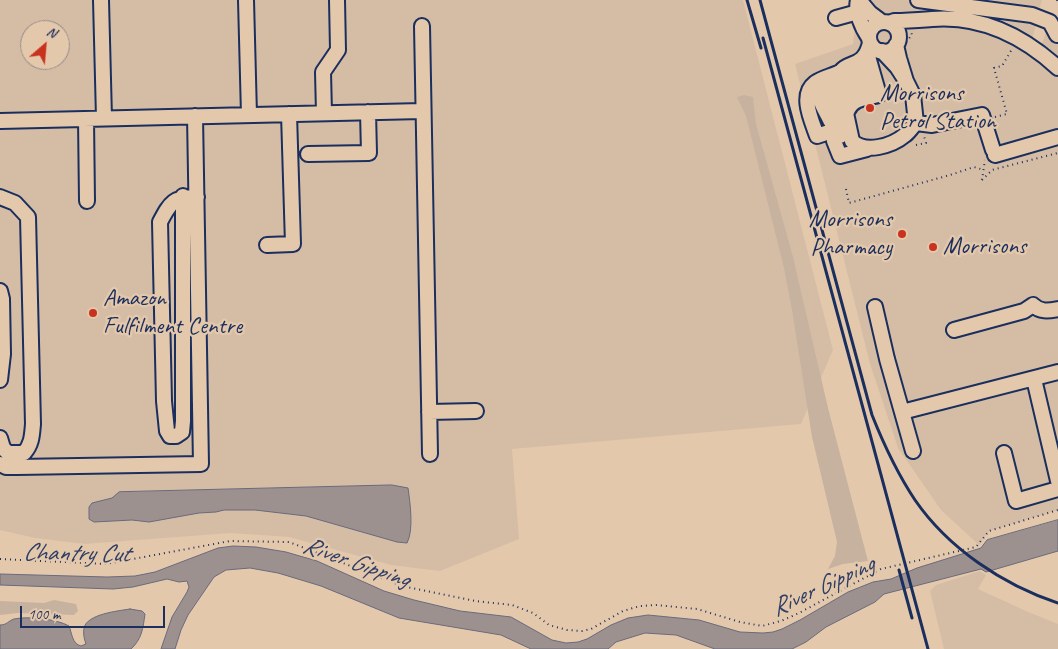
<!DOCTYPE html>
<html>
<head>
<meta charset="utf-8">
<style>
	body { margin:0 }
	#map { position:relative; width:1058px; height:649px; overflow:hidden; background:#e4c8ab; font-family:Caveat,sans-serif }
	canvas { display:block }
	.north { position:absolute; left:20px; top:20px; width:50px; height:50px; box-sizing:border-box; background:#e4c8ab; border:1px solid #948b8c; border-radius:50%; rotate:27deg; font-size:14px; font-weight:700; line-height:20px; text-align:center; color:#1b2f5e }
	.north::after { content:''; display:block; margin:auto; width:18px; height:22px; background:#c8321e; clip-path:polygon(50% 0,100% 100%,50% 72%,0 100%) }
	.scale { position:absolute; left:20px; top:606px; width:145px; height:22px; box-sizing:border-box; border:2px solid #1b2f5e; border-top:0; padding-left:6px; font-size:15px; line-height:18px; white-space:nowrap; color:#1b2f5e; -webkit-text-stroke:4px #e4c8ab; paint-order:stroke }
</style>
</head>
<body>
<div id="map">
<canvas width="1058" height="649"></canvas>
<div class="north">N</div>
<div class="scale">100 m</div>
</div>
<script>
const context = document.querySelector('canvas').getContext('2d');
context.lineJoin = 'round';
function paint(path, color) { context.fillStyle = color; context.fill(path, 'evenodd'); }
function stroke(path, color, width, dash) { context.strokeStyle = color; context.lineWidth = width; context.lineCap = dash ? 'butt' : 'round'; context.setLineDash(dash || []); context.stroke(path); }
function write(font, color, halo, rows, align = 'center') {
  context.font = font + ' Caveat,sans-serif'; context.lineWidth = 4.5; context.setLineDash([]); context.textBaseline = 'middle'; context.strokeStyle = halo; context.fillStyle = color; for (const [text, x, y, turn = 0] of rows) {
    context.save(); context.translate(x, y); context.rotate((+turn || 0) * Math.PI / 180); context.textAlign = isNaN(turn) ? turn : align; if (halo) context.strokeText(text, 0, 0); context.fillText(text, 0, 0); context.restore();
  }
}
const built = new Path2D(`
	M0,0H743L833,350L801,424L512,449L519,539L440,571L391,565L289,537L231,533L84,544L35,538L0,530ZM30,30H60V60H30Z
	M854,0H1042L1032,40L1041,46L1050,22L1058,17V510L989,531L979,545L941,510L898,448L870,364L795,64L853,44L856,18Z
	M980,571L986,575L978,589L1026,611L1058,624V649H944L930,591L936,585Z`);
const green = new Path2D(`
	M744,95L753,97L756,124L793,257L828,408L868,561L843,564L828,569L835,556L837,542L812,437L792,310L784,268L746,116L737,97Z
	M54,600L76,604L78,611L74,615L18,613L0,615V601L44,603Z`);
const water = new Path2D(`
	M392,485L408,488C410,502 414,530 407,543L397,542L306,516L255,510H224L216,512L199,513L149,522L132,520L94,522L89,519V507L92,503L112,498L119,492Z
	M1058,520V551L986,572L981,569L884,594L875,602L826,627L806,642L792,649H715L676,635L645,633L616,642L608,649H531L501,635L399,618L321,586L278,573L250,568L226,570L214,577L188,615L181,630L175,649H161L172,617L187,592L189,587L187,581L179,582L167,579L133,587L113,589L0,585V574L107,577L135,576L155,572L218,548L233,546L256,547L286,552L317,561L384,591L414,600L460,611L511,617L552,640L566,643L578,642L587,639L611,625L628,618L648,615L699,620L740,632L763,633L773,632L782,629L800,620L848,592L873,582L891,579L917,568L981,548L987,540Z
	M130,609L142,611L145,614C143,628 142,639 131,649H0V625C7,625 8,621 14,619C28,616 57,619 69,626C72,633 72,644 81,646L86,644C84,639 83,633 84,628C87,614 118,611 130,609Z`);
const path = new Path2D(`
	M1057,0L1058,3
	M906,42L912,35L911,32
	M995,117L1007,114L994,68L1002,66L1012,49
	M916,145L926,143L924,136
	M982,180L992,170L1058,153
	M982,180L985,160
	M846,189L849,203L950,175L974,167L984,170
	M0,559L106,564L230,541L289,542L402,586L475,601L512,605L533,613L549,625L567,630L582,631L591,629L623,611L640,606L657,605L697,609L740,622L762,626L781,621L799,613L881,569L976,547L989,531L1058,510`);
const minor = new Path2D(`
	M101,0L104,118
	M246,0L249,115
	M858,0C855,12 862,28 869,38
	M859,0L870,13L882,22
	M918,0L1032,15L1050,22L1057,35
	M836,18L858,12
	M869 37a15 15 0 1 1 30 0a15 15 0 1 1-30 0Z
	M889,23L894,21C907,21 919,20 932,19C981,15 1023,36 1058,68
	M422,26L430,454
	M870,43C863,71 847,58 838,76L852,141C865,154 892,146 905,135C909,132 912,127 916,123
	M882,51L897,67L906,81L899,58L896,45
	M858,62L866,98
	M846,68L855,101
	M832,76L831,96L841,127
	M823,79C814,96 823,106 830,120C834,126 834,132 840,136
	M906,81L913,95L916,123L932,125L982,115L993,150
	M847,112C852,98 866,98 879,95L867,53
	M324,113L323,72L338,50L337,0
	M86,119L87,201
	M0,121L422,111
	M835,130L817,136C812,121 799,95 815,83C822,78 832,76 840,72
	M835,133L834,141L840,156L867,149
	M308,154L369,153L368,112
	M995,155L1058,137
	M183,196V421L182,432L176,436H170L167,431L164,401L160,222C170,203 174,196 197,197
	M0,197L15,203L28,217L33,424C32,435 32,444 24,453H8L3,448L0,438
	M267,245L293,244L289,114
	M0,291L2,299L3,354L0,380
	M875,307L887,359L913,451
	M954,330L1024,311L1033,305C1040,312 1048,311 1058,309
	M1034,379L1058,481
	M429,412L476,411
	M902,412L1058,372
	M1004,453L1016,501L1058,489
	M0,464L6,467H17L201,464L195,116`);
const rail = new Path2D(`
	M747,0L761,48
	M760,0L872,415C884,445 897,473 915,500C948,548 1003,585 1058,603
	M763,38L928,649
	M899,570L912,618`);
const markers = [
	[870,108,5,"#c8321e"],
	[902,234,5,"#c8321e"],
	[933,247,5,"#c8321e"],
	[93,313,5,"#c8321e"]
];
const poiNames = [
	["Morrisons",880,94],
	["Petrol Station",880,122],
	["Morrisons",892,220,"right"],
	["Pharmacy",892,248,"right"],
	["Morrisons",943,247],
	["Amazon",103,299],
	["Fulfilment Centre",103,327]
];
const waterNames = [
	["Chantry Cut",76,554,1],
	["River Gipping",356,563,19],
	["River Gipping",823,587,-25]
];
paint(built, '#d5bda5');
paint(green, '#c7b2a0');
paint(water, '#9d9190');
stroke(water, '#696a7c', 1);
stroke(minor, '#1b2f5e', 18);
stroke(path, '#1b2f5e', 2, [1, 4]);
stroke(minor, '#e4c8ab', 14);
stroke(rail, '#1b2f5e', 3);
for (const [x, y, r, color] of markers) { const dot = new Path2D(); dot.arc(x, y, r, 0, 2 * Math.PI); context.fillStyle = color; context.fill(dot); stroke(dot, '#e4c8ab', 2); }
write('24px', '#1b2f5e', '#e4c8ab', poiNames, 'left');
write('italic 25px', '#2e3e66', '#e4c8ab', waterNames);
</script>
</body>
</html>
